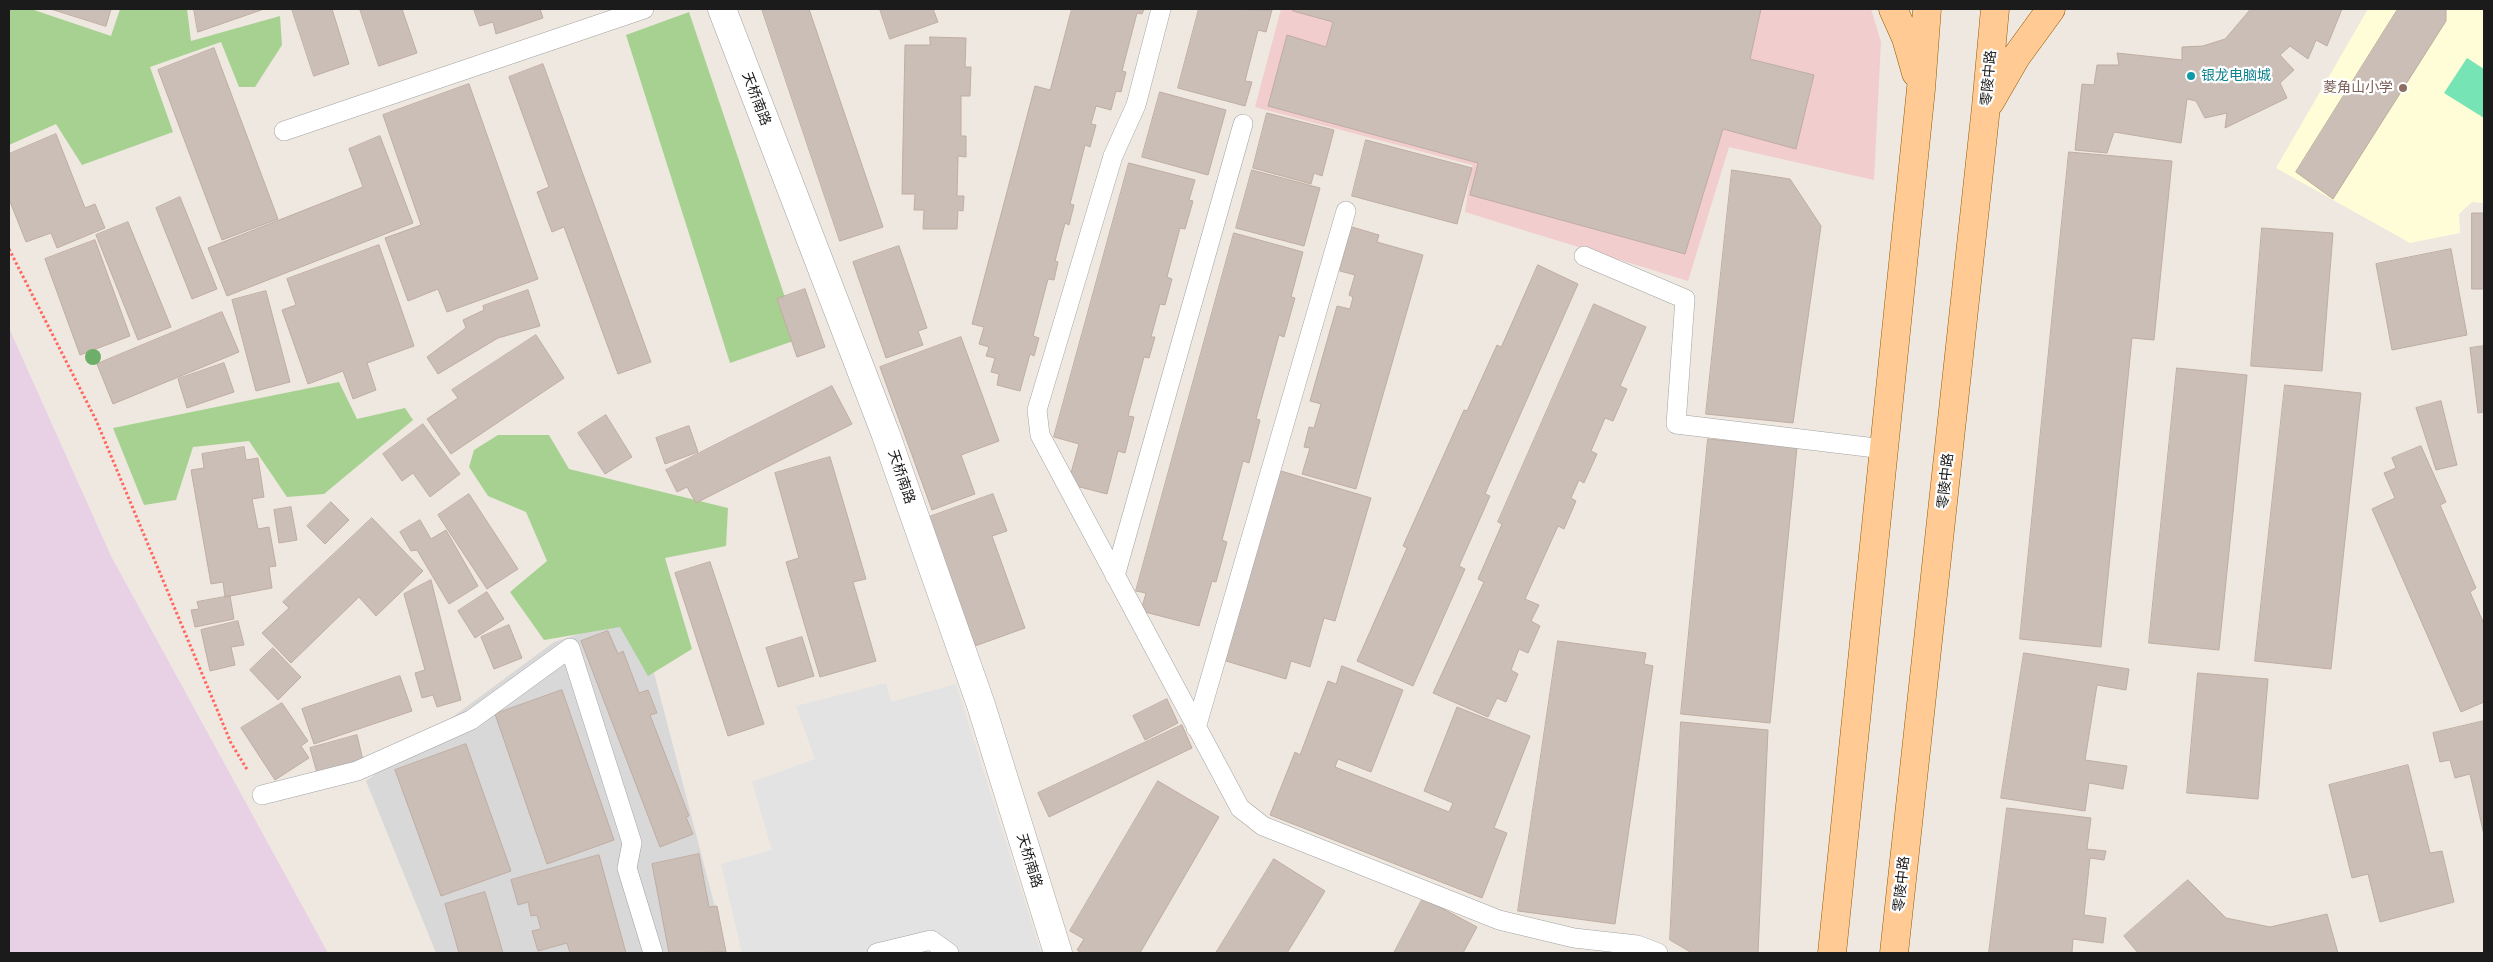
<!DOCTYPE html>
<html>
<head>
<meta charset="utf-8">
<style>
	body { margin:0 }
	#map { position:relative; width:2493px; height:962px; overflow:hidden; background:#eee8e0; font-family:Manrope,sans-serif }
	canvas { display:block }
	.frame { position:absolute; inset:0; border:10px solid #1b1b1b; pointer-events:none }
</style>
</head>
<body>
<div id="map">
<canvas width="2493" height="962"></canvas>
<div class="frame"></div>
</div>
<script>
const context = document.querySelector('canvas').getContext('2d');
context.lineJoin = 'round';
function paint(path, color) { context.fillStyle = color; context.fill(path, 'evenodd'); }
function stroke(path, color, width, dash) { context.strokeStyle = color; context.lineWidth = width; context.lineCap = dash ? 'butt' : 'round'; context.setLineDash(dash || []); context.stroke(path); }
function write(font, color, halo, rows, align = 'center') {
  context.font = font + ' Manrope,"Noto Sans SC",sans-serif'; context.lineWidth = 4.5; context.setLineDash([]); context.textBaseline = 'middle'; context.strokeStyle = halo; context.fillStyle = color; for (const [text, x, y, turn = 0] of rows) {
    context.save(); context.translate(x, y); context.rotate((+turn || 0) * Math.PI / 180); context.textAlign = isNaN(turn) ? turn : align; if (halo) context.strokeText(text, 0, 0); context.fillText(text, 0, 0); context.restore();
  }
}
const residential = new Path2D(`
	M639,615L727,953H436L366,781L554,642Z`);
const commercial = new Path2D(`
	M1281,9H1871L1881,42L1874,180L1729,147L1688,281L1465,212L1472,165L1255,107Z`);
const industrial = new Path2D(`
	M9,328L111,556L328,953H9Z`);
const education = new Path2D(`
	M2368,9H2484V203L2472,202L2459,214L2460,233L2410,243L2276,168Z`);
const forest = new Path2D(`
	M9,9H31L111,36L120,9H187L191,41L280,16L282,45L255,87H239L221,42L150,67L173,132L82,165L56,124L9,145Z
	M689,12L799,339L730,363L626,35Z
	M339,382L357,419L405,408L413,420L324,494L287,497L249,441L193,447L176,500L144,505L113,428Z
	M498,435H549L569,469L728,508L726,546L665,558L692,649L648,676L620,627L544,640L510,592L547,561L526,512L488,496L469,467L474,450Z`);
const pitch = new Path2D(`
	M2467,58L2484,69V118L2444,93Z`);
const parking = new Path2D(`
	M886,683L891,702L956,684L1041,953H742L721,864L772,850L752,782L815,759L796,706Z`);
const building = new Path2D(`
	M51,9H111L106,26Z
	M194,9H264L198,32Z
	M292,9H332L349,64L314,76Z
	M360,9H402L417,53L379,66Z
	M474,9H540L543,18L496,34L493,22L480,26Z
	M762,9H809L883,227L840,241Z
	M880,9H933L938,22L890,39Z
	M1072,9H1144L1142,14L1137,13L1122,71L1126,72L1121,92L1116,91L1111,110L1096,106L1091,124L1096,125L1090,147L1085,145L1070,204L1074,205L1069,225L1065,223L1055,261L1058,262L1054,280L1048,279L1033,336L1039,338L1034,356L1030,354L1020,391L997,385L999,374L991,372L995,358L986,356L989,347L979,344L984,327L972,324L1035,86L1050,90Z
	M1199,9L1272,10L1266,32L1258,30L1245,81L1252,82L1245,106L1178,88Z
	M1294,9H1761L1750,59L1814,75L1796,149L1723,129L1685,254L1470,195L1478,163L1268,106L1287,35L1326,47L1333,22L1293,11Z
	M2251,9H2342L2327,46L2316,40L2308,59L2290,46L2280,55L2294,70L2280,83L2287,98L2225,128L2227,113L2205,118L2196,101L2187,99L2181,143L2114,132L2107,153L2075,150L2082,84L2094,85L2097,65H2119L2117,53L2182,60V47L2203,46L2225,39Z
	M2398,9H2446V21L2333,199L2296,172Z
	M930,37L966,38L965,67H971L970,96H961V136H966V157L958,156L957,196H964L963,211L958,210L957,229H923L924,210H914L915,194H902L905,45H930Z
	M214,48L278,219L222,240L158,70Z
	M543,64L651,362L618,374L564,227L552,232L537,192L549,187L509,77Z
	M469,84L538,279L447,312L438,289L408,301L385,238L421,225L383,115Z
	M1160,92L1226,110L1208,175L1142,157Z
	M1267,113L1334,130L1322,176L1314,173L1311,184L1253,168Z
	M56,134L85,208L95,204L105,228L57,248L51,233L26,242L9,199V154Z
	M380,136L413,223L227,296L208,248L363,187L349,149Z
	M1366,140L1472,168L1457,224L1352,196Z
	M2069,152L2172,161L2154,340L2132,338L2101,647L2020,639Z
	M1129,163L1195,180L1189,200L1193,201L1185,229L1180,228L1167,277L1172,279L1165,305L1160,304L1151,337H1155L1149,358L1144,357L1128,416L1134,417L1125,453L1118,451L1107,494L1068,484L1079,444L1054,437Z
	M1252,170L1320,188L1304,246L1236,228Z
	M1732,170L1790,179L1821,226L1793,423L1706,414Z
	M180,197L217,289L192,299L156,208Z
	M2472,213H2484V289H2472Z
	M128,222L171,327L138,340L96,235Z
	M1352,227L1379,235L1377,242L1423,255L1356,489L1302,474L1310,448L1304,447L1309,427L1314,428L1321,404L1310,401L1337,306L1350,309L1353,297L1349,295L1355,275L1340,271Z
	M2262,228L2333,233L2322,371L2251,366Z
	M1234,233L1303,252L1291,297L1295,298L1284,337L1279,335L1256,419L1260,420L1249,463L1243,461L1222,540L1227,542L1216,582L1212,581L1199,626L1141,611L1146,593L1136,591Z
	M95,240L130,336L80,355L45,259Z
	M379,245L414,346L367,363L376,390L353,399L343,371L308,384L282,310L296,305L287,279Z
	M899,246L927,328L918,331L923,345L886,358L853,262Z
	M2451,249L2467,335L2392,350L2376,264Z
	M1538,265L1578,284L1485,494L1490,496L1459,566L1465,569L1413,686L1357,661L1407,548L1403,546L1464,410L1467,411L1497,345L1501,347Z
	M805,289L825,347L797,357L777,299Z
	M528,290L540,326L498,338L438,374L427,357L466,328L463,320L484,310L483,306Z
	M266,291L290,382L256,391L232,300Z
	M1594,304L1646,327L1620,386L1627,389L1613,421L1605,418L1591,451L1597,454L1584,483L1579,480L1571,498L1576,501L1564,529L1558,526L1525,599L1539,605L1531,621L1540,626L1528,653L1519,649L1511,670L1518,674L1506,702L1497,698L1488,717L1433,693L1484,582L1478,579L1502,524L1498,522Z
	M222,312L239,352L113,404L97,364Z
	M536,335L564,378L451,454L427,419L458,398L452,390Z
	M961,337L999,441L961,455L975,494L932,510L880,367Z
	M2484,346V412L2478,413L2470,348Z
	M224,363L234,392L187,408L178,379Z
	M2177,368L2247,375L2219,650L2149,643Z
	M2285,385L2361,393L2331,669L2255,661Z
	M832,386L852,424L696,503L687,487L677,492L666,470Z
	M2441,401L2457,465L2436,470L2416,408Z
	M606,415L632,457L605,474L578,433Z
	M423,424L460,474L430,497L413,473L402,481L383,454Z
	M689,426L698,452L665,464L656,438Z
	M1708,439L1797,447L1770,723L1681,714Z
	M2421,446L2446,502L2440,505L2476,588L2470,592L2484,624V702L2461,712L2372,509L2395,498L2384,473L2396,468L2392,458Z
	M244,447L246,460L258,458L264,497L252,499L258,529L269,527L276,566L269,567L272,588L225,597L223,582L211,584L191,470L204,468L202,454Z
	M830,457L866,579L853,582L876,661L820,677L786,562L799,558L775,473Z
	M1281,471L1371,498L1335,621L1324,618L1310,667L1291,661L1286,679L1226,661Z
	M469,494L518,569L487,589L438,515Z
	M993,494L1007,531L992,536L1025,628L975,646L929,517Z
	M331,502L349,520L325,544L307,526Z
	M291,507L297,540L279,543L274,510Z
	M372,518L423,571L376,616L359,597L291,663L262,633L289,608L283,602Z
	M420,520L431,539L446,530L478,586L449,604L417,550L411,551L400,532Z
	M710,562L764,724L728,736L675,573Z
	M431,580L461,700L437,707L433,695L422,698L415,673L425,670L404,594Z
	M487,592L504,619L475,638L458,611Z
	M230,596L234,619L195,627L191,610L199,609L197,602Z
	M238,621L244,645L231,647L235,665L210,671L201,630Z
	M509,625L522,658L494,669L481,637Z
	M608,631L618,654L623,651L639,693L648,690L657,713L650,715L689,816L686,817L693,834L660,847L581,641Z
	M802,637L814,676L778,687L766,648Z
	M1558,641L1646,653L1644,664L1653,666L1615,924L1518,911Z
	M273,648L301,677L278,700L250,670Z
	M2024,653L2129,669L2126,690L2097,685L2085,760L2127,766L2123,789L2089,783L2085,811L2001,798Z
	M1342,666L1403,690L1371,772L1338,759L1335,767L1449,812L1453,803L1424,791L1457,707L1530,736L1494,828L1507,833L1482,898L1270,815L1295,752L1300,755L1328,681L1336,684Z
	M2198,673L2268,679L2258,799L2187,793Z
	M400,676L412,711L314,744L302,709Z
	M562,690L614,840L547,864L495,714Z
	M1167,699L1178,723L1145,740L1133,716Z
	M282,703L308,741L301,746L309,758L275,780L241,728Z
	M2484,721V835L2470,774L2455,778L2450,760L2440,762L2433,733Z
	M1681,722L1768,730L1758,953H1692L1670,940Z
	M1182,725L1192,748L1049,817L1038,793Z
	M357,735L363,760L317,773L310,748Z
	M466,744L511,871L441,896L395,770Z
	M2408,765L2430,853L2442,851L2454,902L2380,922L2368,874L2352,878L2329,785Z
	M1158,781L1219,817L1140,953H1082L1077,950L1084,939L1070,931Z
	M2007,808L2091,818L2087,849L2106,851L2104,860L2090,858L2084,915L2106,918L2103,943L2073,939L2072,953H1989Z
	M699,854L709,907L717,906L726,952L669,953L652,864Z
	M599,855L626,953H570L567,943L538,951L532,931L541,929L537,915L531,916L528,902L518,905L511,880Z
	M1274,859L1325,891L1287,953H1216Z
	M2188,880L2226,918L2270,927L2327,914L2338,953H2138L2124,936Z
	M485,892L503,953H459L445,904Z
	M1423,898L1477,927L1463,953H1394Z`);
const path = new Path2D(`
	M9,249L96,420L231,743L248,771`);
const service = new Path2D(`
	M1161,9L1136,105L1113,156L1037,410L1040,435L1240,808L1263,826L1499,920L1574,938L1637,945L1658,953
	M284,131L644,9
	M1584,256L1685,299L1676,424L1884,449
	M1115,576L1243,124
	M1196,728L1346,211
	M262,795L357,771L471,720L570,648L632,843L627,868L653,953
	M877,953L931,940L949,953`);
const minor = new Path2D(`
	M722,9L886,435L981,705L1058,953`);
const primary = new Path2D(`
	M1893,9L1906,38L1916,73
	M1990,102L2016,57L2051,9
	M1832,953L1921,89L1927,9
	M1894,953L1986,107L1995,9`);
const trees = [
	[93,357]
];
const markers = [
	[2191,76,5,"#0f9aa8"],
	[2403,88,5,"#8d6e63"]
];
const cultureNames = [
	["银龙电脑城",2201,76]
];
const streetNames = [
	["零陵中路",1989,78,-85],
	["天桥南路",756,99,69],
	["天桥南路",901,477,71],
	["零陵中路",1946,481,-84],
	["天桥南路",1029,861,73],
	["零陵中路",1902,884,-84]
];
const educationNames = [
	["菱角山小学",2393,88]
];
paint(residential, '#d9d8d8');
paint(commercial, '#f1cdcd');
paint(industrial, '#e8d1e5');
paint(education, '#fffdd7');
paint(forest, '#a7d191');
paint(pitch, '#76e4b4');
paint(parking, '#e3e3e3');
paint(building, '#cabeb6');
stroke(building, '#c0ada1', 1);
stroke(service, '#a2a2a2', 20);
stroke(minor, '#a2a2a2', 29);
stroke(primary, '#925a00', 29);
stroke(path, '#ff675f', 3, [2.5, 2.5]);
stroke(service, '#fff', 19);
stroke(minor, '#fff', 28);
stroke(primary, '#ffca93', 28);
context.fillStyle = '#6daf68';
for (const [x, y] of trees) { context.beginPath(); context.arc(x, y, 8, 0, 2 * Math.PI); context.fill(); }
for (const [x, y, r, color] of markers) { const dot = new Path2D(); dot.arc(x, y, r, 0, 2 * Math.PI); context.fillStyle = color; context.fill(dot); stroke(dot, '#fff', 2); }
write('14px', '#0d838f', '#fff', cultureNames, 'left');
write('14px', '#1b1b1b', '#fff', streetNames);
write('14px', '#785e54', '#fff', educationNames, 'right');
</script>
</body>
</html>
